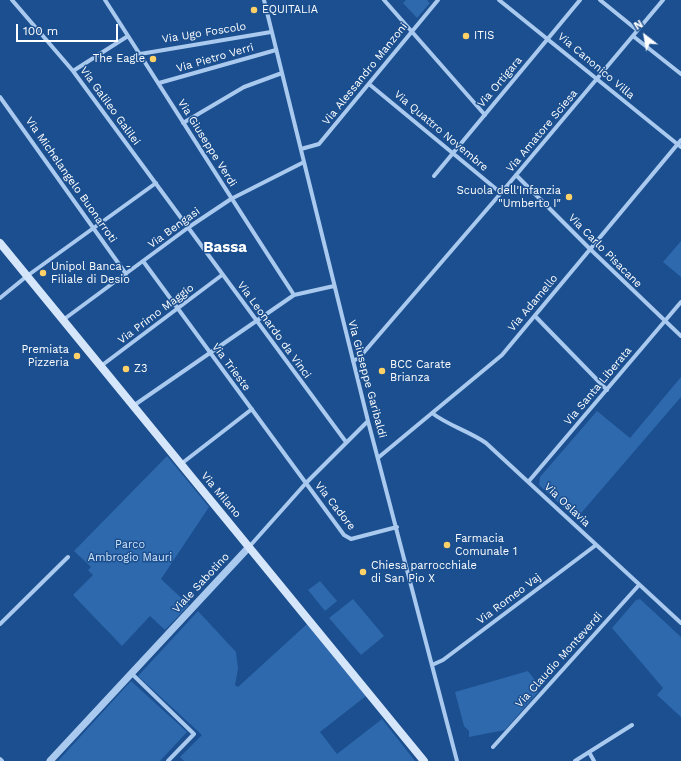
<!DOCTYPE html>
<html>
<head>
<meta charset="utf-8">
<style>
	body { margin:0 }
	#map { position:relative; width:681px; height:761px; overflow:hidden; background:#1b4f8f; font-family:"Work Sans",sans-serif }
	canvas { display:block }
	.north { position:absolute; left:625px; top:16px; width:40px; height:40px; -webkit-text-stroke:3px #1b4f8f; paint-order:stroke; rotate:329deg; font-size:11px; font-weight:700; line-height:16px; text-align:center; color:#fff }
	.north::after { content:''; display:block; margin:auto; width:14px; height:18px; background:#fff; clip-path:polygon(50% 0,100% 100%,50% 72%,0 100%) }
	.scale { position:absolute; left:16px; top:24px; width:102px; height:18px; box-sizing:border-box; border:2px solid #fff; border-top:0; padding-left:5px; font-size:12px; line-height:14px; white-space:nowrap; color:#fff; -webkit-text-stroke:3px #1b4f8f; paint-order:stroke }
</style>
</head>
<body>
<div id="map">
<canvas width="681" height="761"></canvas>
<div class="north">N</div>
<div class="scale">100 m</div>
</div>
<script>
const context = document.querySelector('canvas').getContext('2d');
context.lineJoin = 'round';
function paint(path, color) { context.fillStyle = color; context.fill(path, 'evenodd'); }
function stroke(path, color, width, dash) { context.strokeStyle = color; context.lineWidth = width; context.lineCap = dash ? 'butt' : 'round'; context.setLineDash(dash || []); context.stroke(path); }
function write(font, color, halo, rows, align = 'center') {
  context.font = font + ' "Work Sans",sans-serif'; context.lineWidth = 3; context.setLineDash([]); context.textBaseline = 'middle'; context.strokeStyle = halo; context.fillStyle = color; for (const [text, x, y, turn = 0] of rows) {
    context.save(); context.translate(x, y); context.rotate((+turn || 0) * Math.PI / 180); context.textAlign = isNaN(turn) ? turn : align; if (halo) context.strokeText(text, 0, 0); context.fillText(text, 0, 0); context.restore();
  }
}
const green = new Path2D(`
	M406,0H427L430,3L417,18L403,3Z
	M681,241V277L663,262Z
	M681,377V397L576,519L539,485L540,477L597,411L630,438Z
	M167,456L209,507L161,579L189,605L165,630L150,616L122,646L73,595L93,575L88,570L91,567L74,551Z
	M320,581L337,601L325,611L308,590Z
	M353,599L384,636L361,655L329,618Z
	M640,599L681,637V717L657,695L663,688L612,628L636,600Z
	M198,611L236,652L238,669L235,685L238,687L307,624L366,696L320,732L337,754L382,719L415,761H184L180,757L202,735L138,676Z
	M528,671L538,684V692L505,730L469,737V731L464,726L455,692Z
	M131,681L187,732L160,761H58Z`);
const minor = new Path2D(`
	M12,0L73,71L346,442
	M105,0C168,98 230,197 294,295
	M264,0L368,421L457,761
	M384,0L485,115
	M499,0L681,147
	M600,0L637,30
	M633,36L681,74
	M140,54L271,32
	M73,71L128,36
	M159,83L276,50
	M369,84L501,193
	M0,97L126,274
	M183,123L244,87L282,73
	M301,149L319,144L438,0
	M516,175L589,248L681,336
	M434,176L580,0
	M143,261L344,535L351,539L397,527
	M0,298L27,276L156,183
	M535,316L607,390
	M63,320L189,227L231,199L304,162
	M353,361L359,358L501,193L663,0
	M101,366L222,275
	M133,406L294,295L334,286
	M432,413C449,426 469,431 486,443L681,623
	M379,457L502,355L681,140
	M181,464L252,409
	M529,481L681,302
	M249,547L306,483L368,421
	M0,624L68,557
	M432,665L443,660L596,545
	M131,673L194,734L168,761
	M493,747L639,585
	M589,752L594,761
	M0,759L2,761
	M575,761L632,725`);
const tertiary = new Path2D(`
	M50,761L249,547`);
const secondary = new Path2D(`
	M0,243L424,761`);
const markers = [
	[254,10,4,"#ffd166"],
	[466,36,4,"#ffd166"],
	[153,59,4,"#ffd166"],
	[569,197,4,"#ffd166"],
	[43,273,4,"#ffd166"],
	[77,356,4,"#ffd166"],
	[126,369,4,"#ffd166"],
	[382,371,4,"#ffd166"],
	[447,545,4,"#ffd166"],
	[363,572,4,"#ffd166"]
];
const poiNames = [
	["EQUITALIA",262,10],
	["ITIS",474,36],
	["The Eagle",145,59,"right"],
	["Scuola dell'Infanzia",561,191,"right"],
	["\"Umberto I\"",561,204,"right"],
	["Unipol Banca -",51,267],
	["Filiale di Desio",51,280],
	["Premiata",69,350,"right"],
	["Pizzeria",69,363,"right"],
	["BCC Carate",390,365],
	["Brianza",390,378],
	["Z3",134,369],
	["Farmacia",455,539],
	["Comunale 1",455,552],
	["Chiesa parrocchiale",371,566],
	["di San Pio X",371,579]
];
const streetNames = [
	["Via Ugo Foscolo",204,33,-9],
	["Via Pietro Verri",215,58,-16],
	["Via Canonico Villa",596,66,40],
	["Via Alessandro Manzoni",365,74,-51],
	["Via Ortigara",500,82,-50],
	["Via Galileo Galilei",110,106,54],
	["Via Quattro Novembre",441,131,40],
	["Via Amatore Sciesa",542,131,-50],
	["Via Giuseppe Verdi",207,143,58],
	["Via Michelangelo Buonarroti",71,180,55],
	["Via Bengasi",174,228,-36],
	["Via Carlo Pisacane",605,251,45],
	["Via Adamello",533,303,-50],
	["Via Primo Maggio",156,314,-37],
	["Via Leonardo da Vinci",274,330,54],
	["Via Trieste",231,367,53],
	["Via Giuseppe Garibaldi",367,379,75],
	["Via Santa Liberata",598,386,-50],
	["Via Milano",221,495,50],
	["Via Oslavia",567,505,43],
	["Via Cadore",335,506,52],
	["Viale Sabotino",201,583,-47],
	["Via Romeo Vaj",509,599,-37],
	["Via Claudio Monteverdi",559,660,-48]
];
const parkNames = [
	["Parco",130,545],
	["Ambrogio Mauri",130,558]
];
const districtNames = [
	["Bassa",225,248]
];
paint(green, '#2e69ad');
stroke(minor, '#a9c9ee', 4);
stroke(tertiary, '#a9c9ee', 7);
stroke(secondary, '#d6e6fa', 8);
for (const [x, y, r, color] of markers) { const dot = new Path2D(); dot.arc(x, y, r, 0, 2 * Math.PI); context.fillStyle = color; context.fill(dot); stroke(dot, '#1b4f8f', 1.5); }
write('11px', '#fff', '#1b4f8f', poiNames, 'left');
write('11px', '#fff', '#1b4f8f', streetNames);
write('11px', '#cfe3fa', '#1b4f8f', parkNames);
write('bold 15px', '#fff', '#1b4f8f', districtNames);
</script>
</body>
</html>
